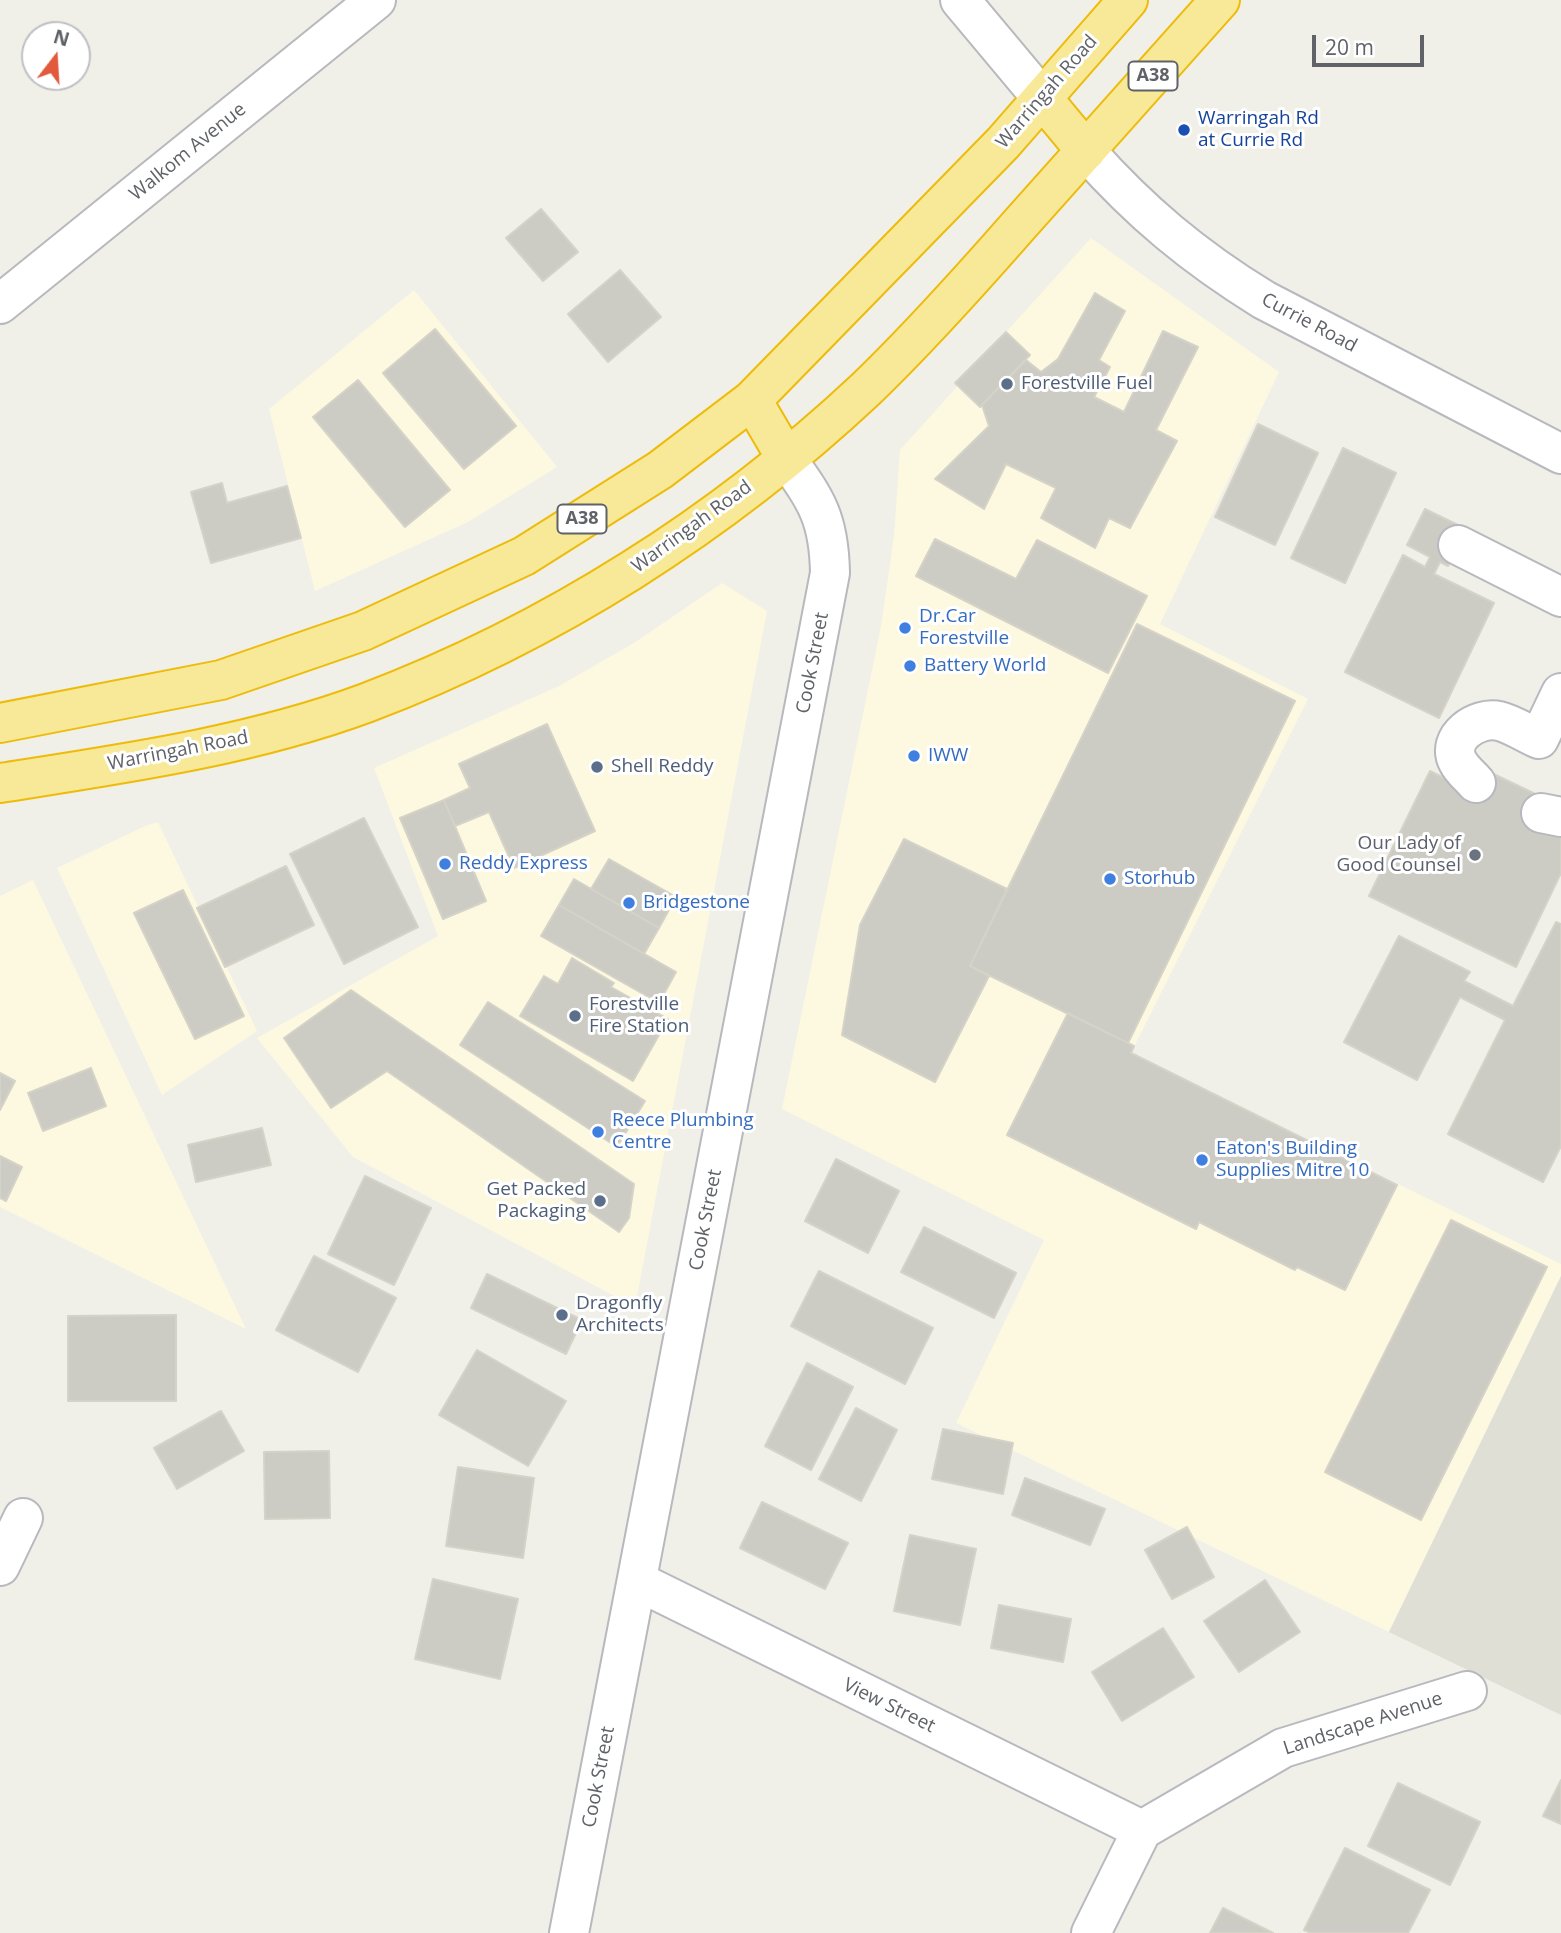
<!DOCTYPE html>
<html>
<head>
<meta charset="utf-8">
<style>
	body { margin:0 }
	#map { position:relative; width:1561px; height:1933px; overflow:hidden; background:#f0efe8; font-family:"Open Sans",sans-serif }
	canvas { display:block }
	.north { position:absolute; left:21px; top:21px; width:70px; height:70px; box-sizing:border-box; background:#fff; border:2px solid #bfc0c2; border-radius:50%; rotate:17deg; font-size:19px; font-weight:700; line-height:28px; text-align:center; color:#5f6267 }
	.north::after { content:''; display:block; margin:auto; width:24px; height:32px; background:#e2593d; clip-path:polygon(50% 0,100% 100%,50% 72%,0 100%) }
	.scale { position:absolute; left:1312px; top:35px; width:112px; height:32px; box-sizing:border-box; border:4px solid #5f6267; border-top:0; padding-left:9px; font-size:21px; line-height:24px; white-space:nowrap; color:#5f6267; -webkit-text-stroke:5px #fff; paint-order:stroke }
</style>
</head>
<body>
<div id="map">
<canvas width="1561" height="1933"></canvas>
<div class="north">N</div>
<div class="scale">20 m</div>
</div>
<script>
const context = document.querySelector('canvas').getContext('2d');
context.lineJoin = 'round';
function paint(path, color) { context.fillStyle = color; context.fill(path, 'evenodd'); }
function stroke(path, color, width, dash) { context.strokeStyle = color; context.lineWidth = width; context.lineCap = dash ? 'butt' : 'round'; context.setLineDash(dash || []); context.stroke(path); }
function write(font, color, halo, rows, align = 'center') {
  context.font = font + ' "Open Sans",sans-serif'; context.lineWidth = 6; context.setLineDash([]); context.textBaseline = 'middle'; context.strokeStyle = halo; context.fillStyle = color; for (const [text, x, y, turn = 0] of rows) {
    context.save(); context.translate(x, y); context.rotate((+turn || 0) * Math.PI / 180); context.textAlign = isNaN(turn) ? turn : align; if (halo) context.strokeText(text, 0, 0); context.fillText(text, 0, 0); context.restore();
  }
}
const commercial = new Path2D(`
	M1091,238L1279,372L1160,624L1308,699L1131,1053L1561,1264V1276L1389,1632L956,1423L1044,1240L782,1109L881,626L894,536L900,450Z
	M414,290L557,467L468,522L315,591L269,409Z
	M722,583L767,611L635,1307L353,1157L257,1038L438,936L374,768L559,686L634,643Z
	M158,822L257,1031L162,1095L57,868L145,826Z
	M33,880L246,1329L0,1207V896Z`);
const education = new Path2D(`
	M1561,1276V1715L1389,1632Z`);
const building = new Path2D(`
	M541,209L578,252L543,281L506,238Z
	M620,270L661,317L608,362L568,314Z
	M1095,293L1125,311L1099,360L1110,367L1094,397L1124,412L1163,331L1198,347L1156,430L1177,441L1130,528L1109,518L1095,548L1041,518L1056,488L1006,464L984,509L935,479L989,426L982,405L1026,360L1041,372L1058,359Z
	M435,329L516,426L464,469L383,373Z
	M1006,332L1030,355L980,407L955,383Z
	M358,380L450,490L405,527L313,417Z
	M1258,424L1318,453L1275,545L1215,517Z
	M1343,448L1396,473L1345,583L1291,558Z
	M222,483L227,503L287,486L301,538L211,563L191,492Z
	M1425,509L1466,529L1448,566L1440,562L1434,574L1494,603L1439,718L1345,672L1403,555L1425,567L1430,557L1407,545Z
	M935,539L1016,579L1037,540L1147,596L1108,673L916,576Z
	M1137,624L1295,701L1128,1043L970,966Z
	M547,724L595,831L514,868L489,812L455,826L444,800L470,788L459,764Z
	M1483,769L1548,800L1536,825L1561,837V873L1516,967L1369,896L1430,771L1472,792Z
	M444,800L486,901L443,919L400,818Z
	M364,818L418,927L344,964L290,854Z
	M904,839L1007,889L970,966L989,976L935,1082L842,1035L860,925Z
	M609,859L676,897L659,928L591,889Z
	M286,866L314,925L225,967L197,908Z
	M574,879L659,928L644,954L559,905Z
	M183,890L244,1016L195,1039L134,913Z
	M559,905L676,972L659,1003L541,936Z
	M1556,922L1561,924V1146L1543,1182L1448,1134L1505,1020L1460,997L1417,1080L1344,1042L1399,936L1470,972L1464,981L1513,1006Z
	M572,958L614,983L611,987L668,1019L633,1081L520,1016L544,976L558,984Z
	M351,990L634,1184L629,1218L619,1232L387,1071L331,1108L284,1038Z
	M488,1002L645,1101L617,1147L460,1045Z
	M1068,1013L1134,1046L1131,1053L1397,1185L1345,1290L1297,1267L1295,1270L1199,1222L1196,1229L1007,1135Z
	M91,1068L106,1106L43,1131L28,1093Z
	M0,1073L15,1081L0,1110Z
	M262,1128L271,1165L196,1182L188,1145Z
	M0,1156L22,1167L6,1201L0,1198Z
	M836,1159L899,1191L868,1253L805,1221Z
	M365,1176L431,1208L394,1285L328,1254Z
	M1451,1220L1547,1267L1421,1520L1325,1472Z
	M924,1227L1016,1273L994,1318L901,1272Z
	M314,1256L396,1298L358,1372L276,1330Z
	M819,1271L933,1328L905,1384L791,1326Z
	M487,1274L582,1320L566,1354L471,1308Z
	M176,1315V1401H68V1316Z
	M477,1350L566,1401L528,1466L439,1415Z
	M807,1363L853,1387L811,1470L765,1446Z
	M856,1408L897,1430L861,1501L819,1479Z
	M221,1411L244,1451L177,1489L154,1448Z
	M943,1429L1013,1443L1003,1494L932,1479Z
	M329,1451L330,1518L265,1519L264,1452Z
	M458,1467L534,1478L523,1558L446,1546Z
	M1025,1478L1105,1509L1090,1545L1012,1515Z
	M762,1502L848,1543L825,1589L740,1548Z
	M1187,1527L1214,1577L1172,1599L1145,1550Z
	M910,1535L976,1549L960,1625L894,1611Z
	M433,1579L518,1599L500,1679L415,1659Z
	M1265,1580L1300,1632L1239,1672L1204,1621Z
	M999,1605L1071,1619L1063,1662L991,1648Z
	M1163,1628L1194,1677L1122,1721L1092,1672Z
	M1561,1780V1824L1543,1816Z
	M1398,1783L1480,1822L1450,1885L1368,1846Z
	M1345,1848L1430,1890L1408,1933H1311L1304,1930Z
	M1223,1908L1273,1933H1210Z`);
const minor = new Path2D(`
	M960,0L1042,98
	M1086,151C1140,212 1194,257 1264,300L1561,454
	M0,304L376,0
	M1458,545L1561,597
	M1476,783C1471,777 1462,770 1458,762C1445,738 1477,716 1499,721C1512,724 1527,734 1539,739L1561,693
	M1541,813L1561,817
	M0,1566L23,1518
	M637,1581L1142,1830
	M569,1933L830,573C829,519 817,501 786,458
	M1091,1933L1142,1830L1283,1748L1467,1691`);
const highway = new Path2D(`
	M1042,98L1086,151
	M752,400L786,458
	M0,723L221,680L363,631L524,556L660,470L752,400L1003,143L1128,0
	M0,783C122,764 250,746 366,703C551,633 722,524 866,389C920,337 970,281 1020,224C1086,150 1153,75 1220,0`);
const markers = [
	[1184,130,7,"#1a4fb4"],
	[1007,384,7,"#5c6f8a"],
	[905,628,7,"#3f7fe0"],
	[910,666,7,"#3f7fe0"],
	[914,756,7,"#3f7fe0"],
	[597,767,7,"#5c6f8a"],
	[1475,855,7,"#6b7280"],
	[445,864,7,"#3f7fe0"],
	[1110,879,7,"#3f7fe0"],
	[629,903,7,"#3f7fe0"],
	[575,1016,7,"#5c6f8a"],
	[598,1132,7,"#3f7fe0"],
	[1202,1160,7,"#3f7fe0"],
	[600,1201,7,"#5c6f8a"],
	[562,1315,7,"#5c6f8a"]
];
const shields = [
	[1153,76,49],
	[582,519,49]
];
const shieldNames = [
	["A38",1153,76],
	["A38",582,519]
];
const streetNames = [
	["Warringah Road",1047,92,-49],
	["Walkom Avenue",188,152,-39],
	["Currie Road",1309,323,28],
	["Warringah Road",692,527,-36],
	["Cook Street",813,663,-79],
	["Warringah Road",178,751,-11],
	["Cook Street",706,1220,-79],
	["View Street",889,1706,26],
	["Landscape Avenue",1363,1724,-18],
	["Cook Street",599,1777,-79]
];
const transitNames = [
	["Warringah Rd",1198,119],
	["at Currie Rd",1198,141]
];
const serviceNames = [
	["Forestville Fuel",1021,384],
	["Shell Reddy",611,767],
	["Forestville",589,1005],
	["Fire Station",589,1027],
	["Get Packed",586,1190,"right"],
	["Packaging",586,1212,"right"],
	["Dragonfly",576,1304],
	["Architects",576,1326]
];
const shopNames = [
	["Dr.Car",919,617],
	["Forestville",919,639],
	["Battery World",924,666],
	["IWW",928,756],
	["Reddy Express",459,864],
	["Storhub",1124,879],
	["Bridgestone",643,903],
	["Reece Plumbing",612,1121],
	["Centre",612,1143],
	["Eaton's Building",1216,1149],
	["Supplies Mitre 10",1216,1171]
];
const worshipNames = [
	["Our Lady of",1461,844],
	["Good Counsel",1461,866]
];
paint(commercial, '#fdf9e1');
paint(education, '#e0dfd6');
paint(building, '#cccbc4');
stroke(building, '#d5d2c7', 2);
stroke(minor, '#b8b9be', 42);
stroke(highway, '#edbc0b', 42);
stroke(minor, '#fff', 38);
stroke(highway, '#f8e998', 38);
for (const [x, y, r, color] of markers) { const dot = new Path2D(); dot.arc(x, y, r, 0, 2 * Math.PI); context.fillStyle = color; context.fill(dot); stroke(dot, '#fff', 2.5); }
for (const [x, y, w] of shields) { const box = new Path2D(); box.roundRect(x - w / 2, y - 14.5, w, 29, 5); context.fillStyle = '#fff'; context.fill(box); stroke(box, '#5f6267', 2); }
write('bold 18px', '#5f6267', null, shieldNames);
write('19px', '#5f6267', '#fff', streetNames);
write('19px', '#164399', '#fff', transitNames, 'left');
write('19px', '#4e5e75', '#fff', serviceNames, 'left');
write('19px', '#366cbe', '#fff', shopNames, 'left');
write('19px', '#5b616d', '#fff', worshipNames, 'right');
</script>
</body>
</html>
